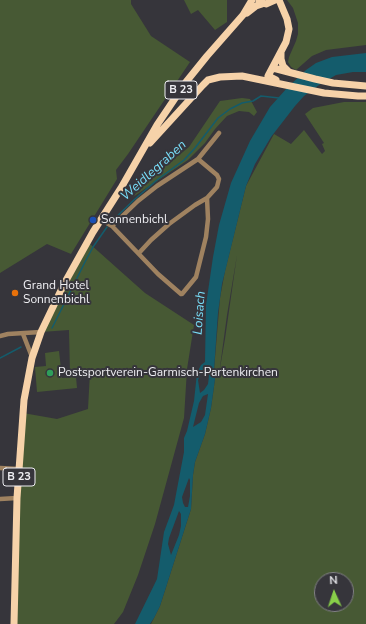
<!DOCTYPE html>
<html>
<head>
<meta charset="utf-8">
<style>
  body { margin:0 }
  #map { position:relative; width:366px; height:624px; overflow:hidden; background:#36353b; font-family:"Nunito Sans",sans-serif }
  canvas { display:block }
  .north { position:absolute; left:314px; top:572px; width:40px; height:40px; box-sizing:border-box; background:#36353b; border:1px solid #807f84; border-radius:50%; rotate:357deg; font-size:11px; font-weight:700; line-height:16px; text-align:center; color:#eeeef2 }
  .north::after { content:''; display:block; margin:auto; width:14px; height:18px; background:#88cf49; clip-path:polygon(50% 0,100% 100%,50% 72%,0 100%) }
</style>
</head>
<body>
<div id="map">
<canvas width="366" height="624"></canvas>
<div class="north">N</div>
</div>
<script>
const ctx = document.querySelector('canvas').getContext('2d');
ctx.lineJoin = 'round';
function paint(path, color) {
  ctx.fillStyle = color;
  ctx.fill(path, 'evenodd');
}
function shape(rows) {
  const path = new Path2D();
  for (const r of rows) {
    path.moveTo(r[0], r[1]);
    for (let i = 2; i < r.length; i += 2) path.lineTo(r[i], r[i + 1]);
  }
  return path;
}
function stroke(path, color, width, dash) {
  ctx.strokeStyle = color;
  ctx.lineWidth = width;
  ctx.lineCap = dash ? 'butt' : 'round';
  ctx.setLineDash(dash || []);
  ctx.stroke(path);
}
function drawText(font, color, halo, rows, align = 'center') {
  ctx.font = font + ' "Nunito Sans",sans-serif';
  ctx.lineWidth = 4;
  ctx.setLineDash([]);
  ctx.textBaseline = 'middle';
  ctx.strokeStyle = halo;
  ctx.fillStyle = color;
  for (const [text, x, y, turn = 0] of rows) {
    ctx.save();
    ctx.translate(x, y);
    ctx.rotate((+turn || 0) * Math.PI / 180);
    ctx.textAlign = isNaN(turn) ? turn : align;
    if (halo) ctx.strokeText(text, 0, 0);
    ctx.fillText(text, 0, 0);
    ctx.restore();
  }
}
paint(shape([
  [0,0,131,0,131,4,151,36,190,62,128,154,116,170,117,179,71,254,47,244,0,273],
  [184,0,227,0,227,22,215,30,198,10,191,14],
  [287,0,366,0,366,45,326,50,312,56,296,70,291,67,288,62,289,57,296,41,298,34,298,23,293,8],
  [242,98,250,99,257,112,254,116,249,112,239,111,227,116,215,129,205,143,188,160,133,197,144,183,189,147,220,101],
  [344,102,366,102,366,624,151,624,160,606,191,509,193,475,195,462,205,434,211,408,215,379,214,370,220,298,225,271,246,186,274,134,291,144,304,130,322,154,325,151,322,144,324,143,305,114,313,108],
  [237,255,225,339,219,374,227,315],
  [322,580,346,580,346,604,322,604],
  [90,244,145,293,194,325,187,369,184,418,155,524,138,575,123,612,114,624,14,624,23,413,57,419,88,409,90,372,70,374,69,330,41,332],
  [59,351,62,378,76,377,77,388,37,392,35,367,46,366,45,353]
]), '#475934');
paint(shape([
  [366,53,366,72,353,72,336,75,319,85,304,96,295,106,271,137,255,164,246,186,222,284,218,313,214,370,215,379,211,408,205,434,195,462,193,475,191,509,160,606,154,618,150,624,135,624,157,579,164,532,174,505,177,489,184,452,184,438,187,431,194,401,197,373,201,365,205,362,206,305,213,257,219,225,231,183,250,141,270,107,287,88,306,70,316,63,332,57],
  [207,367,209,376,208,384,204,390,200,393,198,380,202,371],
  [208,394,205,415,201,422,193,427,199,403,203,396],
  [189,478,190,480,190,496,188,507,185,507,183,503,182,497],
  [179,511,181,514,181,526,179,535,171,555,168,544,169,538]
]), '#145c6c');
stroke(shape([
  [112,221,135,199,157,180,184,160,195,148,218,118,230,109,242,103,253,101,261,96,279,98],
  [52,328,85,262,93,247,107,227],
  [0,358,21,347]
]), '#145c6c', 1.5);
stroke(shape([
  [100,219,112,226,158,274,181,294,182,294,196,277,206,237,208,219,207,198,217,187,219,179,217,175,198,159],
  [112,226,138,201,157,186,198,159,219,133],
  [139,253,151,240,169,224,195,205,207,198],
  [23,334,32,357],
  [0,336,8,334,41,332],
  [0,468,19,469],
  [0,499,17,498]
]), '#9f8260', 4.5);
stroke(shape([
  [259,2,266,4,275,0],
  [247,13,256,6,262,4],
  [281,52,281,59,283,66,289,72],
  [273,68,315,79,333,83,366,86],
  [276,80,268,76,286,42,289,29,287,19,279,0],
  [150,143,203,85,208,80,220,77,242,76,324,93,358,96,366,96],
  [14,624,17,498,24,400,32,358,41,332,64,284,93,232,121,188,157,125,186,82,207,56,243,15,252,0]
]), '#f6d2a9', 7);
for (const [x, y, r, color] of [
  [93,220,4,"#1a4fb4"],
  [15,293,4,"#e8710a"],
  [50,373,4,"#2e9e5b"]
]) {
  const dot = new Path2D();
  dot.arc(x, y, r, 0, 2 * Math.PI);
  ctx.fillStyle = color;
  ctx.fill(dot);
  stroke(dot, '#36353b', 1.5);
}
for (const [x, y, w] of [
  [181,90,32],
  [19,477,32]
]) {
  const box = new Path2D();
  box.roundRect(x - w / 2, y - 9, w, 18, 3);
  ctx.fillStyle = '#36353b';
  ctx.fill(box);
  stroke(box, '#eeeef2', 1);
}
drawText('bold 11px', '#eeeef2', null, [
  ["B 23",181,90],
  ["B 23",19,477]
]);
drawText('12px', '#eeeef2', '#36353b', [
  ["Sonnenbichl",101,220],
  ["Grand Hotel",23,286],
  ["Sonnenbichl",23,300],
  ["Postsportverein-Garmisch-Partenkirchen",58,373]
], 'left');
drawText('italic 13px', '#78ddf8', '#36353b', [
  ["Weidlegraben",154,171,-42],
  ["Loisach",200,313,-86]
]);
</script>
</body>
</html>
